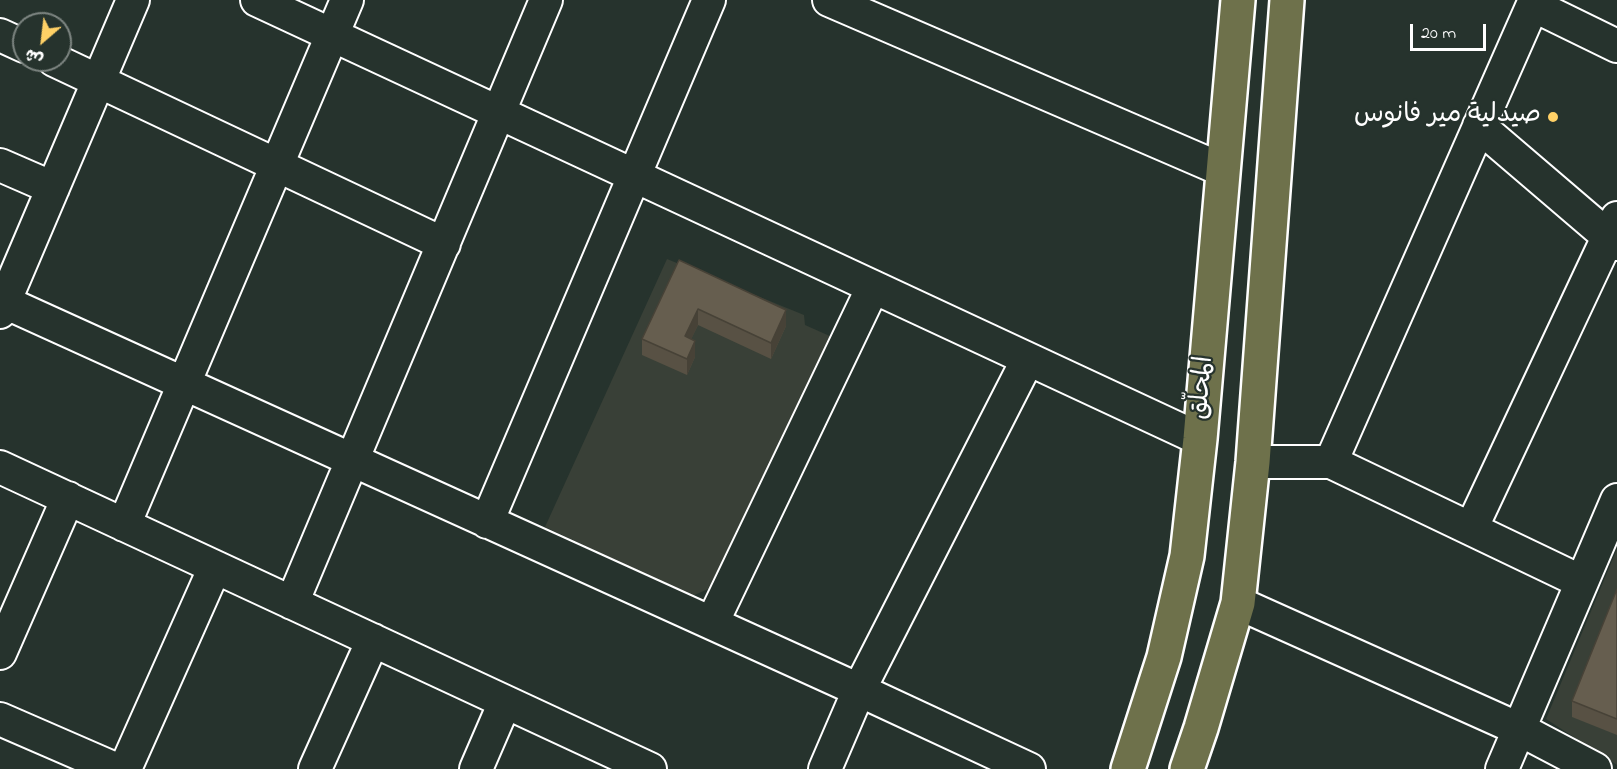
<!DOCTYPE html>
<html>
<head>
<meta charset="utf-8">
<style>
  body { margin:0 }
  #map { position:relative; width:1617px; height:769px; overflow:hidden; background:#26332d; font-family:"Indie Flower","Playpen Sans Arabic",sans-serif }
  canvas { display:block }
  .north { position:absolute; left:12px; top:12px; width:60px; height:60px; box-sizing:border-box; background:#26332d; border:2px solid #7d8581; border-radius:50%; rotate:208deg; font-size:16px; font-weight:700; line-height:24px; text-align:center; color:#fff }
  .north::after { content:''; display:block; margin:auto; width:21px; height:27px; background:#ffd166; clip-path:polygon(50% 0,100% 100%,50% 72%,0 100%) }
  .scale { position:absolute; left:1410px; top:24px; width:76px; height:27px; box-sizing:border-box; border:3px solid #fff; border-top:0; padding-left:8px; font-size:18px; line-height:21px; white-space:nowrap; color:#fff; -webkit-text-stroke:4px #26332d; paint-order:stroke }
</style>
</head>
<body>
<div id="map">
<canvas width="1617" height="769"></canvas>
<div class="north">ش</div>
<div class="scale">20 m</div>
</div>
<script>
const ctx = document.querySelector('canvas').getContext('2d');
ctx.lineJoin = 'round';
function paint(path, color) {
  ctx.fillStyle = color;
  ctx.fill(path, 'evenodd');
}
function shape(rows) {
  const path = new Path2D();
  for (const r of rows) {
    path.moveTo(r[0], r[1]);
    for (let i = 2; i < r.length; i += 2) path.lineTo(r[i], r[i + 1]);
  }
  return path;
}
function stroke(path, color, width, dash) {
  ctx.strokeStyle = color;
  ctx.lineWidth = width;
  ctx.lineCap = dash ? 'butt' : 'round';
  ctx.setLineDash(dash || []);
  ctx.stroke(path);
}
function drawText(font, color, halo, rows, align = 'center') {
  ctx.font = font + ' "Indie Flower","Playpen Sans Arabic",sans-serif';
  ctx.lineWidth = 4.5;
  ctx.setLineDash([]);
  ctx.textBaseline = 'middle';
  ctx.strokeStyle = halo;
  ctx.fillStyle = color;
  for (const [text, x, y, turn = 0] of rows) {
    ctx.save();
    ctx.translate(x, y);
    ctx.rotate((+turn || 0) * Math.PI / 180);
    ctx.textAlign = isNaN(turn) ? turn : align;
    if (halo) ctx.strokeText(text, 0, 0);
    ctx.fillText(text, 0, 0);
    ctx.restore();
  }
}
paint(shape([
  [667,259,804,315,805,325,832,337,713,587,692,596,545,527],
  [1617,549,1617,765,1546,719]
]), '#394037');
const minor = shape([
  [257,0,1200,439],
  [829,0,1223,170],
  [1533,5,1617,46],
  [0,35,24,46],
  [54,60,444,244],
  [1479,126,1617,244],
  [0,165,53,188],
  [0,300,859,690,1029,769],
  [0,312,133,0],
  [1253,462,1331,462,1535,0],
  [1331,462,1582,582],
  [0,467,650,769],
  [487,522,709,0],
  [124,525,347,0],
  [1471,529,1617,218],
  [292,603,546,0],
  [1238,603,1519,729,1595,769],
  [712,623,873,287],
  [0,653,68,498],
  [0,719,115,769],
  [125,769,215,567],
  [315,769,373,640],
  [476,769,505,702],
  [825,769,859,690,1028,359],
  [1502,769,1617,500]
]);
const highway = shape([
  [1128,769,1164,657,1187,556,1200,439,1238,0],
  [1187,769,1201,728,1238,603,1253,462,1287,0]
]);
stroke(minor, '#fff', 36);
stroke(highway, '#fff', 38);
stroke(minor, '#26332d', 32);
stroke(highway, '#6e714b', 33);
paint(shape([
  [679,260,786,326,771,359,698,325,691,339,695,357,687,375,642,355,642,339],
  [1617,589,1617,735,1572,717,1572,701]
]), '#585144');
paint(shape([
  [698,309,698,325,685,352,685,336],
  [786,310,786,326,771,359,771,343],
  [695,341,695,357,687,375,687,359]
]), '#474237');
const building = shape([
  [679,260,786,310,771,343,698,309,685,336,695,341,687,359,642,339,679,260],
  [1617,589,1617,719,1572,701,1617,589]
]);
paint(building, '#665e4f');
stroke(building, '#474237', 1.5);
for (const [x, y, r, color] of [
  [1553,117,6,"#ffd166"]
]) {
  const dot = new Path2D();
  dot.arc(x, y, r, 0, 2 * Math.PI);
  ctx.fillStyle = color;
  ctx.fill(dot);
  stroke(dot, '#26332d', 2);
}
drawText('26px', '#fff', '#26332d', [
  ["صيدلية مير فانوس",1541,117]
], 'right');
drawText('26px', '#fff', '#26332d', [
  ["المحلّق",1204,388,-85]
]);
</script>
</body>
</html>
